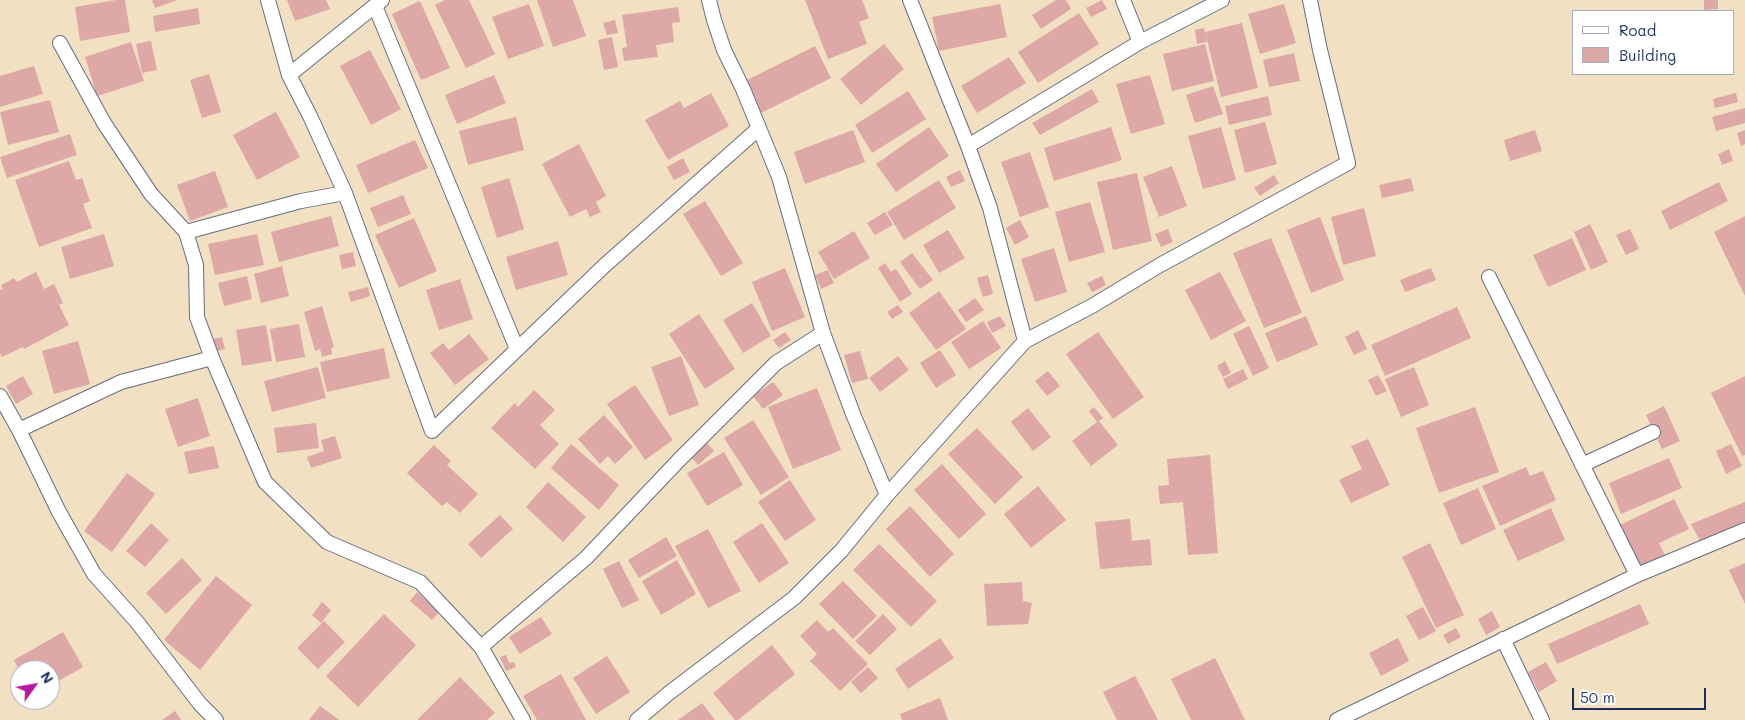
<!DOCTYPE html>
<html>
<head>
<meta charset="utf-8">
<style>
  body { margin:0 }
  #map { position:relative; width:1745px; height:720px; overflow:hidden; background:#f1e0c2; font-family:Mali,sans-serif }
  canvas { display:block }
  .legend { position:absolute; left:1572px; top:10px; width:162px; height:65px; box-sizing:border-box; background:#fff; border:1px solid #a4acbf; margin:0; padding:6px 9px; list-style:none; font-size:15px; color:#1b2f5e }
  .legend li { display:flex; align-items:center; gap:10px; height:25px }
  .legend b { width:25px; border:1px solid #a4acbf }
  .north { position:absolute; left:10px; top:660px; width:50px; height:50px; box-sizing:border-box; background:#fff; border:1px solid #a4acbf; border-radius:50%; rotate:58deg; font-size:14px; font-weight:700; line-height:20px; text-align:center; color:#1b2f5e }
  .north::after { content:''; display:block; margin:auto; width:18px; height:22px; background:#b5179e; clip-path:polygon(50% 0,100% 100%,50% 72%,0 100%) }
  .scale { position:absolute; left:1572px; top:688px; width:134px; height:22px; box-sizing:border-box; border:2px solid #1b2f5e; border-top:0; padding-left:6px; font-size:15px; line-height:18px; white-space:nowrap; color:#1b2f5e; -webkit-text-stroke:4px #fff; paint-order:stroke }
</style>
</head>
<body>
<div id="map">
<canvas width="1745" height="720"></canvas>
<ul class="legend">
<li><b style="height:6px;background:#fff"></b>Road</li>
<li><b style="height:14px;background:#dea8a6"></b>Building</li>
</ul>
<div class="north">N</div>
<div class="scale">50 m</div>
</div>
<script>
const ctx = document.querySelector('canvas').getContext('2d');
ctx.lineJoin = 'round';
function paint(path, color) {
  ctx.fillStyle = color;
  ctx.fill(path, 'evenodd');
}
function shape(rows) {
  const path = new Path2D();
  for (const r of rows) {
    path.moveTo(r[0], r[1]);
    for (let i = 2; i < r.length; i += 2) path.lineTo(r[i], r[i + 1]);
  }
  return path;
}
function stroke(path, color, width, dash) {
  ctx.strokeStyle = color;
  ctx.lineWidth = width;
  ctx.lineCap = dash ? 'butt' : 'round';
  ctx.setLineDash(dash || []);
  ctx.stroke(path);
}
paint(shape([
  [116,0,125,0,130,32,80,41,75,7],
  [152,0,177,0,155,8],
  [287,0,326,0,330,9,295,21],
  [445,0,469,0,495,54,466,68,435,5],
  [537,0,573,0,586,36,553,47],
  [805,0,862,0,869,18,859,22,867,44,828,59],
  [1056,0,1066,0,1071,9,1041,29,1032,15],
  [1102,0,1107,9,1091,17,1086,8],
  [1704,0,1718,0,1718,9,1704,10],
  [420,1,450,68,421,80,392,14],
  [529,4,544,46,508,59,492,17],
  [1000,4,1007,37,939,51,932,17],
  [1284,4,1296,43,1260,54,1248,14],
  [678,7,680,22,672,23,674,42,656,45,658,57,624,61,622,48,627,47,622,15],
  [198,8,200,24,155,32,153,16],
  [1079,13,1099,44,1038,83,1018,52],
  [615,20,618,33,607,35,603,23],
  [1242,23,1258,88,1221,97,1205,32],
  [1204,28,1207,42,1197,44,1195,30],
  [612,37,618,67,604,70,598,40],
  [151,41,157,70,142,73,136,44],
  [131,42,144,81,97,96,85,57],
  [884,44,904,69,861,105,840,79],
  [1205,44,1214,81,1172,91,1163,54],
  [815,46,831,78,761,113,745,81],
  [370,50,401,109,371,125,340,66],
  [1294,53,1300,81,1269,87,1263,60],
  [1009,57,1026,83,977,113,961,86],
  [34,66,43,94,0,107,0,76],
  [209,74,221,112,202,118,190,80],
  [494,75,506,103,457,124,445,95],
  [1150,75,1165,124,1131,134,1116,84],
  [1213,86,1223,114,1195,123,1186,95],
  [1092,89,1099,102,1040,135,1032,123],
  [908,91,926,119,872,153,855,125],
  [711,93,729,126,668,160,645,120,680,101,684,108],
  [1736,93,1738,102,1715,108,1713,99],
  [1268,96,1272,115,1229,125,1225,106],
  [50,100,59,132,8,145,0,112],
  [1745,108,1745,123,1716,131,1712,117],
  [276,112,300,157,257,180,233,135],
  [516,117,524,150,468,165,459,131],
  [1265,122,1277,164,1245,173,1234,130],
  [929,127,949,156,896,192,876,164],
  [1111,127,1122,160,1054,181,1044,148],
  [1221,127,1236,180,1203,189,1188,136],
  [853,130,865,162,805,184,794,152],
  [1535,130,1542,151,1510,161,1504,140],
  [1745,130,1745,144,1741,146,1737,133],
  [70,134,77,155,7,178,0,157],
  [415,140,428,168,368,193,356,165],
  [579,144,606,196,596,202,601,212,590,217,586,209,570,217,542,164],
  [1729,149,1733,161,1722,165,1718,154],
  [1030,152,1049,207,1020,217,1001,162],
  [683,158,690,172,674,180,667,167],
  [69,161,76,180,82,178,90,201,83,204,92,228,39,247,15,180],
  [1172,166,1187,206,1159,217,1143,177],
  [960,170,965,181,951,187,946,177],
  [215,171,228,207,190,221,177,185],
  [1137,173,1152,241,1113,250,1097,182],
  [1274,175,1279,183,1260,196,1254,188],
  [509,178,524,229,497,238,481,187],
  [1411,178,1414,191,1382,198,1379,185],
  [939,180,956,208,904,240,887,212],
  [1719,182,1728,201,1670,230,1661,211],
  [403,195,411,214,378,227,370,208],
  [705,201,743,263,721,276,683,214],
  [1090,202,1105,252,1069,262,1055,212],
  [1364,208,1376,256,1343,265,1331,217],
  [885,212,893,225,875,235,867,223],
  [331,216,339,246,279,262,271,232],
  [1745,216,1745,296,1714,232],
  [1320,217,1344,280,1311,293,1287,230],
  [414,218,437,271,399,288,375,235],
  [1020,220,1029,237,1015,245,1006,228],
  [1590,224,1608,262,1591,270,1574,232],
  [1168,229,1173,242,1161,247,1155,234],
  [1630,229,1639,249,1626,255,1616,235],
  [948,230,965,258,939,273,923,245],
  [854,231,870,258,834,279,818,252],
  [104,234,114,266,70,279,61,247],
  [257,234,264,265,215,275,208,244],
  [1271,238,1302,313,1264,328,1233,253],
  [1572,238,1586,270,1548,287,1533,255],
  [558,241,568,275,516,290,506,257],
  [1054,248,1067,292,1035,302,1021,259],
  [353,252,356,266,342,269,339,255],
  [912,253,933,280,920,289,900,262],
  [885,263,891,272,896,269,912,294,900,302,878,268],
  [282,266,289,296,261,303,254,274],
  [785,268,805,317,772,331,752,282],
  [1431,268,1436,280,1405,292,1400,280],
  [828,270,834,283,821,289,815,275],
  [36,272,44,289,54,284,63,303,59,305,69,325,24,349,23,347,2,357,0,353,0,290,3,289,1,285,14,278,17,282],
  [1220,272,1246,321,1211,340,1185,290],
  [988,275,993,294,983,297,977,278],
  [247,276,252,299,224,306,218,283],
  [1102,276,1106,285,1092,292,1087,283],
  [460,279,473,319,439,330,426,290],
  [368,287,370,296,351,302,348,292],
  [939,291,966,329,936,350,909,313],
  [975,298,984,310,966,322,958,310],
  [752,303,771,336,743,353,723,320],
  [898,305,903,312,892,319,887,312],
  [322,306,334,347,331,348,332,354,322,357,320,349,315,351,304,312],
  [1457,307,1471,338,1385,376,1371,345],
  [699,314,735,369,705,389,669,334],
  [1000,316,1006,326,992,333,987,322],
  [1306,316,1318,345,1277,362,1265,333],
  [983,321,1001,348,969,369,951,342],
  [299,324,305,357,276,362,270,329],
  [266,325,272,361,242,366,236,330],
  [1249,326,1269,368,1253,376,1233,334],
  [1358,330,1367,349,1354,355,1345,337],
  [785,332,791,340,779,348,773,340],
  [1098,332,1144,397,1113,419,1066,354],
  [469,334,489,359,455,385,430,353,443,343,449,350],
  [222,337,225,349,217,351,213,339],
  [78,341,90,384,54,394,42,351],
  [384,348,390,378,327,392,320,362],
  [940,350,956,375,936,388,920,363],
  [860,351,868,379,852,383,844,355],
  [681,356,699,405,669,416,651,367],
  [898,356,909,370,880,392,869,378],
  [1225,361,1231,373,1223,377,1217,366],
  [318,367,326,398,272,412,264,381],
  [1414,367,1429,405,1401,417,1385,379],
  [1243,369,1248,379,1228,389,1223,379],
  [1048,371,1060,386,1047,396,1035,381],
  [1378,375,1387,391,1376,396,1368,380],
  [23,376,33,394,16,404,6,386],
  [1745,376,1745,455,1742,456,1711,393],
  [773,382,783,395,763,409,753,396],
  [635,385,673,440,645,460,607,404],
  [817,388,841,450,793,469,768,407],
  [534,390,555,410,540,425,559,444,535,469,491,428,515,403,518,407],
  [198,398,210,436,178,447,165,409],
  [1664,406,1680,441,1662,449,1646,415],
  [1094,407,1103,418,1099,421,1118,445,1091,466,1072,441,1097,422,1089,411],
  [1475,407,1499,472,1439,493,1416,428],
  [1028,408,1051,437,1033,451,1011,422],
  [604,415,633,447,615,464,608,456,600,464,578,439],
  [753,420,789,477,761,495,724,438],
  [316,423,319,448,277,453,274,428],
  [977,428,1023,477,995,504,948,454],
  [335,436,342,458,311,468,307,457,324,451,321,440],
  [1368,439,1390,485,1351,503,1339,480,1362,469,1351,446],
  [707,443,714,451,698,465,690,456],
  [571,444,619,485,599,510,551,468],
  [1731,444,1742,466,1726,474,1716,451],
  [434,445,451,461,447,465,478,494,460,513,447,502,442,506,407,473],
  [214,446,219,468,189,474,184,452],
  [724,452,743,485,707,506,687,473],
  [1210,455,1218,553,1188,555,1183,502,1160,504,1158,486,1169,485,1167,459],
  [1669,458,1682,488,1621,514,1609,483],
  [942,464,986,514,959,539,914,490],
  [1526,467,1530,476,1543,471,1556,500,1500,526,1482,486],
  [127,473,155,494,112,552,84,531],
  [790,480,816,520,785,541,758,502],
  [548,482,586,517,563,542,526,507],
  [1038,486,1066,520,1031,548,1004,514],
  [1478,488,1496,529,1461,545,1443,503],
  [1674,499,1689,529,1659,543,1666,557,1639,570,1618,526],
  [1745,502,1745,525,1701,543,1691,524],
  [910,506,954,554,930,577,886,529],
  [1551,508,1565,540,1518,561,1503,530],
  [500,515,513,529,481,558,468,544],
  [1130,519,1132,541,1150,539,1152,565,1100,569,1095,522],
  [151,523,169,540,145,567,126,551],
  [762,523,789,563,759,583,733,542],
  [708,529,741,591,708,608,675,546],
  [666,537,677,556,639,578,628,560],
  [1430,543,1464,615,1436,628,1402,557],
  [879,544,937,601,911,627,853,570],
  [182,558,202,580,166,614,146,593],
  [677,560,696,594,661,615,642,581],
  [619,561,639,600,622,608,603,569],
  [1745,563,1745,604,1729,570],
  [216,576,252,605,200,670,164,640],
  [843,581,877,616,853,639,819,604],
  [1022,582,1023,601,1032,603,1028,624,987,626,984,584],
  [417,592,439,612,432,620,410,601],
  [322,602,331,610,321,623,312,615],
  [1640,604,1649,624,1557,664,1548,644],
  [1423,607,1436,631,1419,640,1406,616],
  [1492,611,1500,627,1486,635,1478,619],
  [384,614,416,645,358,707,326,676],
  [883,614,897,629,870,655,855,641],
  [541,617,552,634,520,654,509,637],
  [817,620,828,632,833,628,868,664,840,691,810,661,817,654,800,636],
  [324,621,345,642,318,669,297,648],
  [1456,628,1461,637,1448,644,1443,635],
  [63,632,83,667,50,686,50,670,19,670,14,660],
  [940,638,954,658,908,689,895,669],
  [1398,638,1409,661,1381,676,1369,653],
  [772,645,795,674,738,720,735,720,713,693],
  [506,655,509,663,514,662,516,667,506,671,500,657],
  [607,656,630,692,596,714,573,678],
  [1215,658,1245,720,1191,720,1171,679],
  [1546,662,1557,681,1539,692,1528,672],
  [868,667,878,678,861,693,851,682],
  [561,674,586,720,537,720,523,696],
  [1135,676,1158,720,1117,720,1103,692],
  [460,677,495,713,487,720,417,720],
  [940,698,948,720,902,720,900,714],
  [702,703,715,720,678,720],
  [320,706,339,720,309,720],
  [175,711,181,720,162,720]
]), '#dea8a6');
const street = shape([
  [268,0,289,75,310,116,345,193,432,431,604,266,758,129],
  [709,0,714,20,724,50,743,89,779,177,823,333,853,414,887,495],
  [910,0,968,146,990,208,1025,341],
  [1123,0,1140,42],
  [375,6,517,349],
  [60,43,104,123,151,194,186,232,196,265,197,317,212,358,265,482,327,542,420,582,481,647,523,720],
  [289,75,382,0],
  [968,146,1140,42,1222,0],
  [186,232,301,201,345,193],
  [1489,277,1637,575],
  [0,396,19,430,59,512,94,574,137,622,200,704,216,720],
  [19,430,121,382,212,358],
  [1582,465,1653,432],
  [1503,639,1542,720],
  [481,647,586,558,679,460,776,363,823,333],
  [637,720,669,693,794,598,841,551,887,495,1025,341,1092,306,1160,265,1348,163,1320,50,1310,0],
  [1337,720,1637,575,1745,530]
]);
stroke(street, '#666d81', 16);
stroke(street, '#fff', 14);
</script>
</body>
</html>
